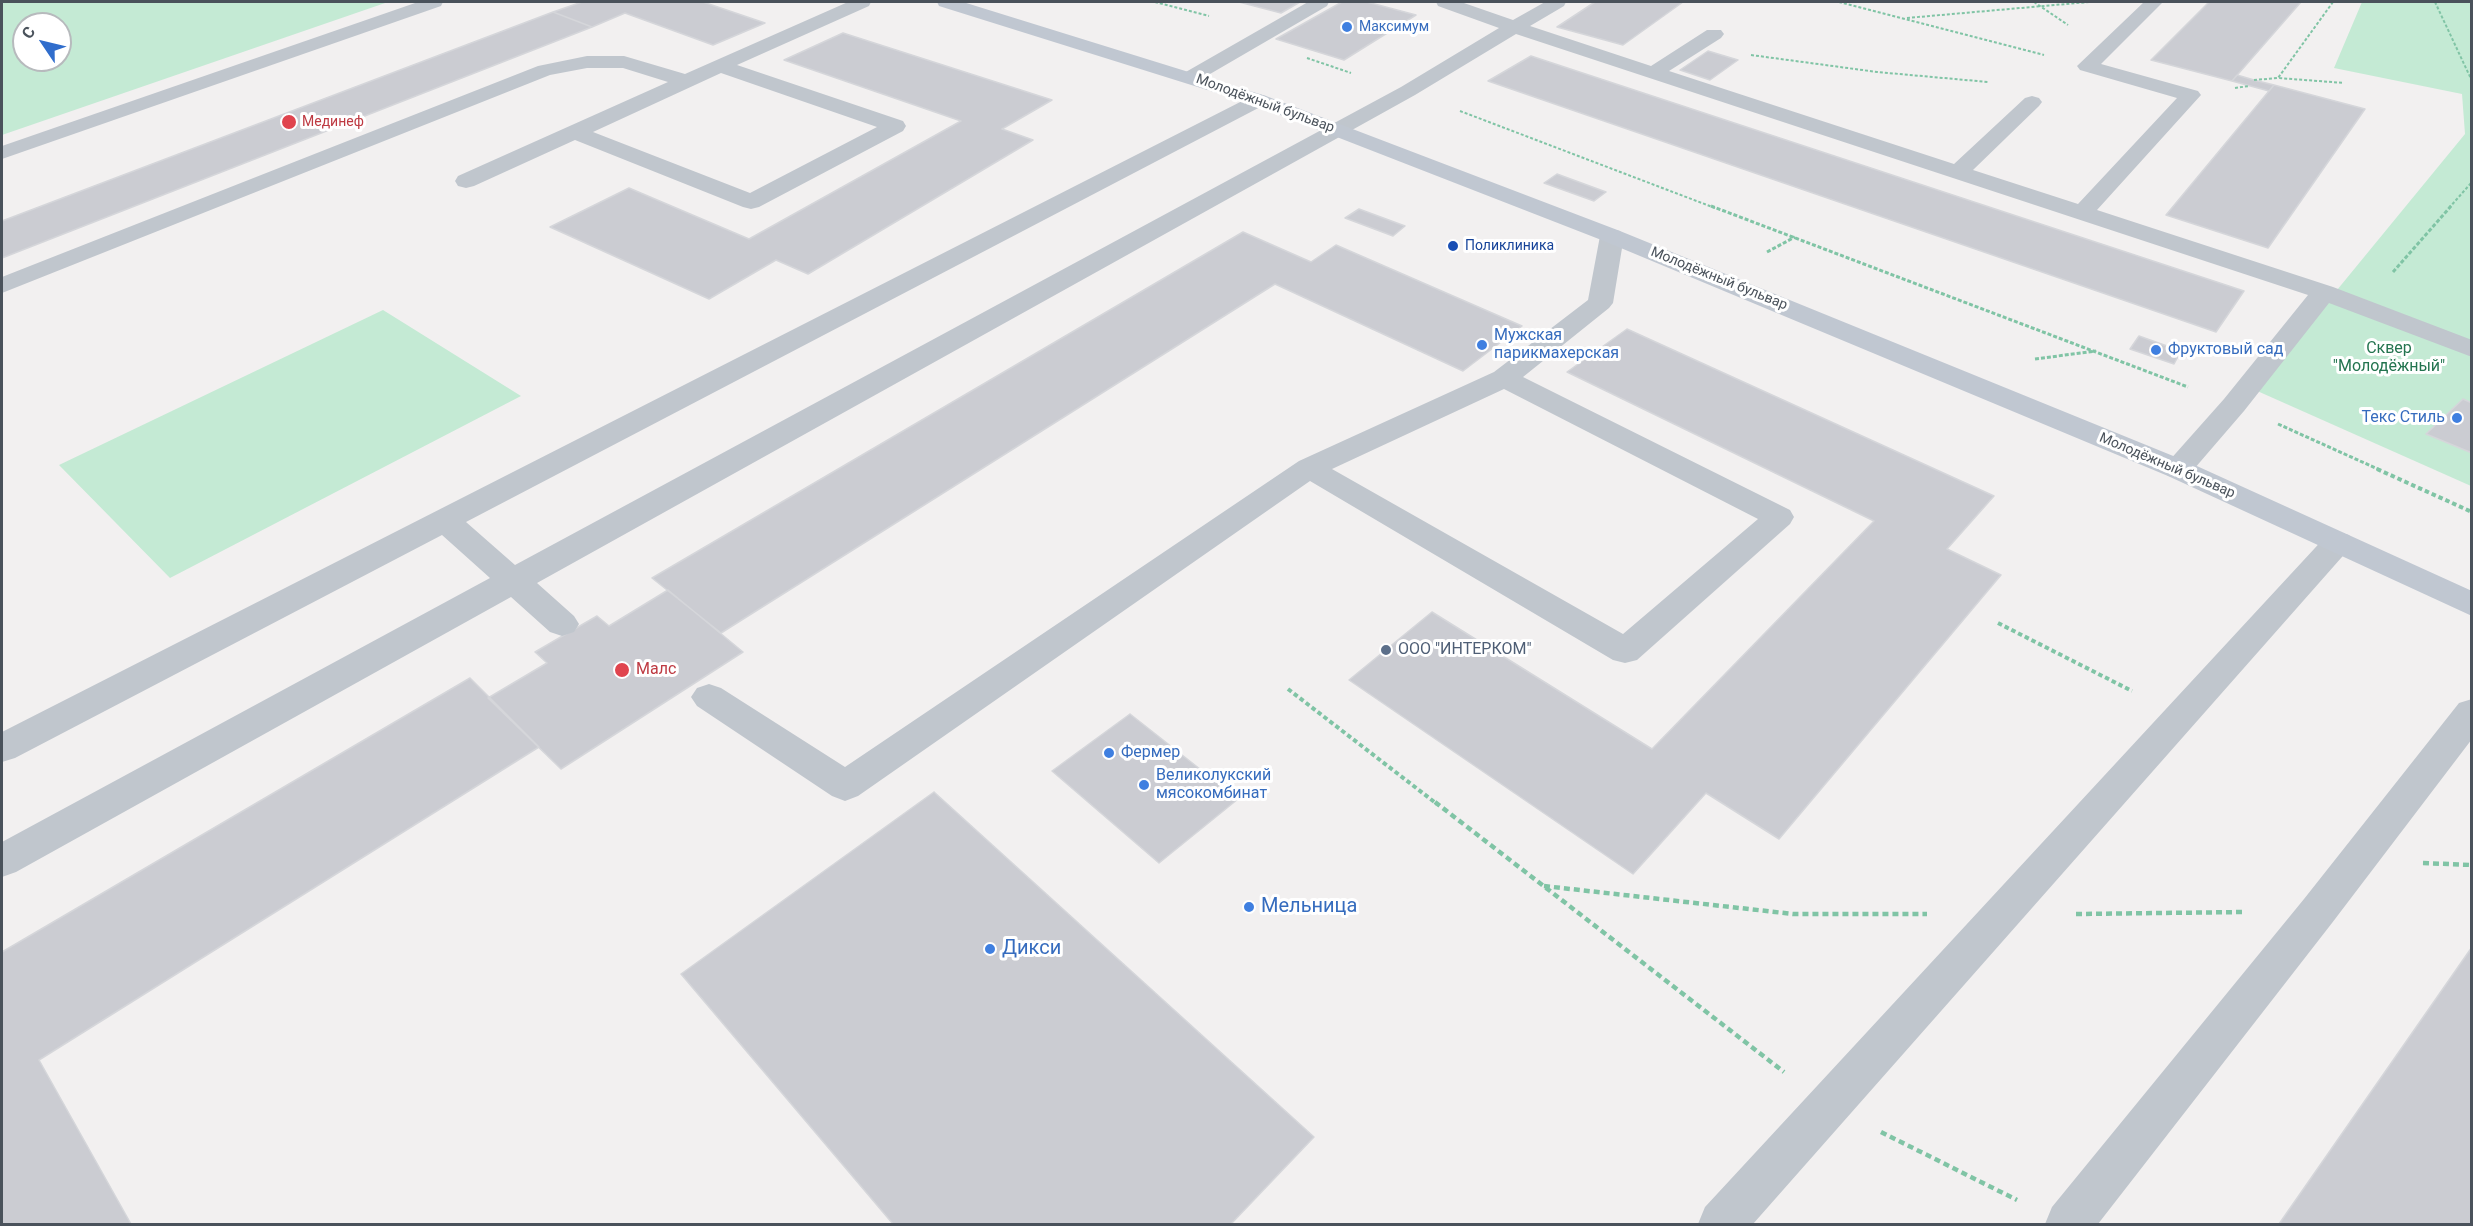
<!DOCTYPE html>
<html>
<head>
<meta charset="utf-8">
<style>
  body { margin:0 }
  #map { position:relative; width:2473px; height:1226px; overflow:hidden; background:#f2f0f0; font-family:Roboto,sans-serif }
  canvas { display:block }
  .frame { position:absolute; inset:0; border:3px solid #4a525b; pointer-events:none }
  .north { position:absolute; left:12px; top:12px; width:60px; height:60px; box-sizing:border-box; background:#fff; border:2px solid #b7babd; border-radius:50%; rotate:305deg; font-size:16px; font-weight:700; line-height:24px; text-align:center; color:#4a525b }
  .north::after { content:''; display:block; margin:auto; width:21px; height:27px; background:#306dcc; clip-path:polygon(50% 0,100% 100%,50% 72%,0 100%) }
</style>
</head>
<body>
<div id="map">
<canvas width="2473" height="1226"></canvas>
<div class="frame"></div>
<div class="north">С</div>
</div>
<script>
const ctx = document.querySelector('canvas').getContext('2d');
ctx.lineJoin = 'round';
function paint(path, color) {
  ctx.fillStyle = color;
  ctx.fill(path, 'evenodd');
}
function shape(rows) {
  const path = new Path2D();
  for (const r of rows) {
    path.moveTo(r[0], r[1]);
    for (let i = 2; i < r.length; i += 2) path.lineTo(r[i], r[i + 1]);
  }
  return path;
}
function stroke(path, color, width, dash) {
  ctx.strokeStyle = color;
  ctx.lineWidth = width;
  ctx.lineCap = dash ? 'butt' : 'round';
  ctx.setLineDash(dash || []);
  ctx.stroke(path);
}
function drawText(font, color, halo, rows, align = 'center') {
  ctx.font = font + ' Roboto,sans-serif';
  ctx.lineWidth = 6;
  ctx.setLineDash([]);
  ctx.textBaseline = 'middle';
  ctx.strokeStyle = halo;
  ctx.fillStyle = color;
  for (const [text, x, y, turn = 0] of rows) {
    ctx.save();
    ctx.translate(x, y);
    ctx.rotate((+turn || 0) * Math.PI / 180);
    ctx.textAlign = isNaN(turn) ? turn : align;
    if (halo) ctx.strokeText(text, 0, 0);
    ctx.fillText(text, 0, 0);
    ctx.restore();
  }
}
paint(shape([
  [2,2,388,2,2,135],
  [24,24,60,24,60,60,24,60],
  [2362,2,2471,2,2471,486,2255,390,2465,134,2462,94,2334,68],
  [383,310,521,396,170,578,59,465]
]), '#c4ead4');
const building = shape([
  [582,2,703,2,765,23,713,45,625,13,592,27,553,12,582,2],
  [1239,2,1300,2,1281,13,1239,2],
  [1342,2,1367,2,1416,15,1344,60,1276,39,1342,2],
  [1595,2,1683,2,1623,45,1557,27,1595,2],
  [2209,2,2301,2,2232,81,2151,60,2209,2],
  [553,12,592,27,2,258,2,221,553,12],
  [843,33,1052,100,1002,129,1033,140,808,274,776,260,709,299,550,227,629,188,749,239,961,121,784,60,843,33],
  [1708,51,1738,60,1710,80,1680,70,1708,51],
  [1531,56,2244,291,2216,332,1488,81,1531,56],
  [2237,75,2254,80,2274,85,2269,91,2232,81,2237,75],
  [2274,85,2365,109,2268,248,2166,215,2274,85],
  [1557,174,1606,192,1594,201,1544,183,1557,174],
  [1359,209,1405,226,1393,236,1345,218,1359,209],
  [1243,232,1311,262,1336,245,1522,326,1463,371,1275,284,721,633,652,578,1243,232],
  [1627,329,1994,496,1947,549,2001,575,1779,839,1706,793,1633,874,1349,680,1432,612,1652,749,1874,521,1567,372,1627,329],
  [2139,336,2181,351,2174,364,2130,349,2139,336],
  [2463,399,2472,403,2472,453,2426,434,2463,399],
  [668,590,743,652,561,769,488,698,547,663,535,652,597,616,609,626,668,590],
  [470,678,539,747,39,1060,131,1224,2,1224,2,952,470,678],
  [1130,714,1238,799,1159,863,1052,771,1130,714],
  [934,792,1314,1137,1231,1224,893,1224,681,974,934,792],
  [2472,947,2472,1224,2279,1224,2472,947]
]);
paint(building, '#cbccd2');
stroke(building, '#d5d6da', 1.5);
stroke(shape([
  [1155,2,1209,16],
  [1839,2,2044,55],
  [2034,2,2068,25],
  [2333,2,2278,78,2344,83],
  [2435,2,2472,81],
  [1907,18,2089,2],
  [1751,55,1877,72,1988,82],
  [1307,58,1351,73],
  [2254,80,2278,78],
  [2235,88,2249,86],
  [1460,111,1715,208],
  [2449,208,2472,182]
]), '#80c4a5', 2, [3, 2]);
stroke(shape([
  [1711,206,2188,387],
  [1767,252,1795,237],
  [2393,272,2451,206],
  [2035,359,2096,351],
  [2278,424,2380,470]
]), '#80c4a5', 3, [4, 2]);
stroke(shape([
  [2377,469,2472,512],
  [1998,623,2132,691],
  [1288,689,1437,804]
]), '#80c4a5', 4, [4.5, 3]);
stroke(shape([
  [1435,802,1784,1072],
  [2423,863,2472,865],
  [1544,886,1793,914,1927,914],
  [2076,914,2245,912],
  [1881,1132,2017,1200]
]), '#80c4a5', 4.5, [6, 4]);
paint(shape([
  [848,2,871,2,869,6,737,65,903,121,906,126,903,131,759,207,751,209,743,207,575,140,474,186,466,188,458,186,455,181,458,176,668,82,623,68,587,68,550,75,2,293,2,277,538,66,587,56,624,56,685,74,848,2],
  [721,73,877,127,750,193,593,132,721,73],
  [1308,2,1329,2,1327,6,1198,81,1184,81,1181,77,1184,73,1308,2],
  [1436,2,1461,2,1513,20,1545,2,1566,2,1564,6,1530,26,1651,66,1707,30,1721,30,1724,34,1721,38,1669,71,1954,164,2025,98,2032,96,2039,98,2042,102,2039,106,1973,170,2078,204,2177,98,2080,70,2077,66,2144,2,2163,2,2101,64,2198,91,2201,95,2097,210,2333,287,2472,340,2472,357,2329,303,2244,411,2188,476,2178,478,2168,476,2163,469,2168,462,2224,399,2308,295,1516,34,1415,95,537,583,574,616,579,624,574,632,562,636,550,632,511,597,16,872,2,877,2,842,490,578,442,535,15,758,2,762,2,732,1252,96,1259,94,1266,96,1269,100,1266,104,466,522,515,565,1401,87,1499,28,1438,6,1436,2],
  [1612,229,1620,231,1624,236,1613,303,1609,308,1523,377,1790,510,1794,517,1790,524,1637,660,1625,663,1613,660,1310,481,858,796,845,801,832,796,697,706,691,697,697,688,709,684,721,688,845,767,1299,461,1494,372,1588,300,1600,236,1604,231,1612,229],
  [1504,389,1758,519,1623,634,1332,469,1504,389],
  [2338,532,2349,535,2354,542,2349,549,1753,1224,1698,1224,1705,1207,2327,535,2338,532],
  [2472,699,2472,739,2332,923,2098,1224,2045,1224,2052,1207,2304,899,2459,703,2472,699]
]), '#c0c6cd');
paint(shape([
  [418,2,443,2,441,6,2,159,2,146,418,2]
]), '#c0c6cd');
paint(shape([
  [937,2,963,2,1266,96,1620,231,2188,462,2472,591,2472,616,2168,476,1604,241,1252,104,939,6,937,2]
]), '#c0c7d1');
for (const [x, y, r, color] of [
  [1347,27,6,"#3f7fe0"],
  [289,122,8,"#e0444e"],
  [1453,246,6,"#1a4fb4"],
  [1482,345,6,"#3f7fe0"],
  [2156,350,6,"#3f7fe0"],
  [2457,418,6,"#3f7fe0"],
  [1386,650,6,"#5c6f8a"],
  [622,670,8,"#e0444e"],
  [1109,753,6,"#3f7fe0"],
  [1144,785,6,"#3f7fe0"],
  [1249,907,6,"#3f7fe0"],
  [990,949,6,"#3f7fe0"]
]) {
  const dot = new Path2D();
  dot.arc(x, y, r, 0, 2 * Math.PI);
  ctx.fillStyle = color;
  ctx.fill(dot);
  stroke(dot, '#fff', 2);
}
drawText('14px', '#366cbe', '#fff', [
  ["Максимум",1359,27]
], 'left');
drawText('14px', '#4a525b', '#fff', [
  ["Молодёжный бульвар",1265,104,20],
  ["Молодёжный бульвар",1719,279,22],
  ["Молодёжный бульвар",2167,466,23]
]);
drawText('14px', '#be3a42', '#fff', [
  ["Мединеф",302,122]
], 'left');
drawText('14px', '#164399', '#fff', [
  ["Поликлиника",1465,246]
], 'left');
drawText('16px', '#366cbe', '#fff', [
  ["Мужская",1494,336],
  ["парикмахерская",1494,354],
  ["Фруктовый сад",2168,350],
  ["Текс Стиль",2445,418,"right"],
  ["Фермер",1121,753],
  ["Великолукский",1156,776],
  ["мясокомбинат",1156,794]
], 'left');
drawText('16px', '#23744f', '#fff', [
  ["Сквер",2389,349],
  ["\"Молодёжный\"",2389,367]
]);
drawText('16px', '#4e5e75', '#fff', [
  ["ООО \"ИНТЕРКОМ\"",1398,650]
], 'left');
drawText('16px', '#be3a42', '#fff', [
  ["Малс",636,670]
], 'left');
drawText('20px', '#366cbe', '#fff', [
  ["Мельница",1261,907],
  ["Дикси",1002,949]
], 'left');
</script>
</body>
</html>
